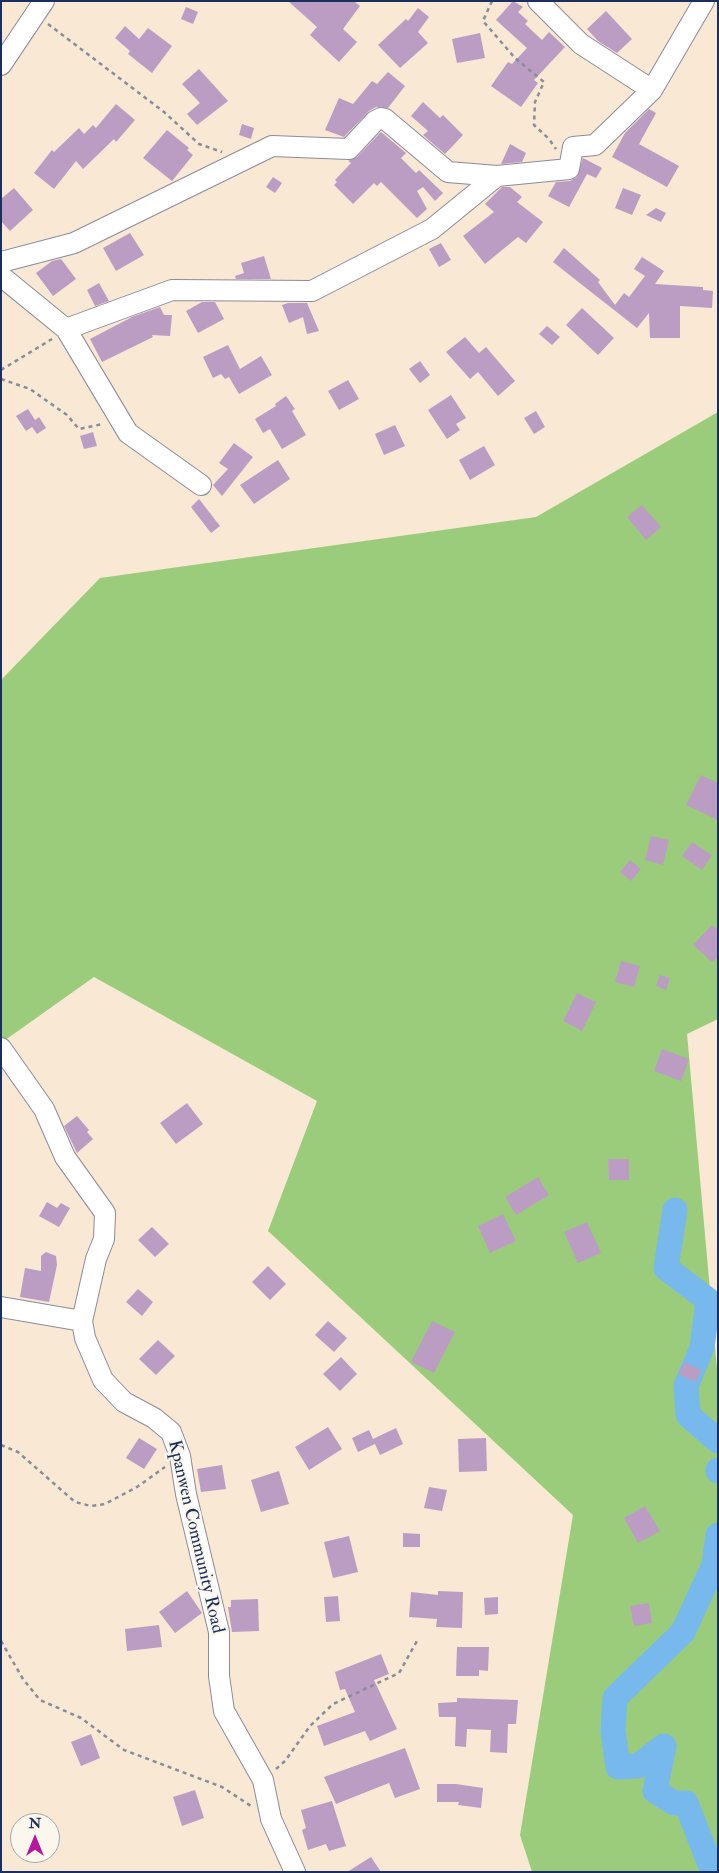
<!DOCTYPE html>
<html>
<head>
<meta charset="utf-8">
<style>
  body { margin:0 }
  #map { position:relative; width:719px; height:1873px; overflow:hidden; background:#f8e8d4; font-family:"IM FELL Double Pica",serif }
  canvas { display:block }
  .frame { position:absolute; inset:0; border:2px solid #1b2f5e; pointer-events:none }
  .north { position:absolute; left:10px; top:1813px; width:50px; height:50px; box-sizing:border-box; background:#fbf7ec; border:1px solid #a1a7b3; border-radius:50%; rotate:0deg; font-size:14px; font-weight:700; line-height:20px; text-align:center; color:#1b2f5e }
  .north::after { content:''; display:block; margin:auto; width:18px; height:22px; background:#b5179e; clip-path:polygon(50% 0,100% 100%,50% 72%,0 100%) }
</style>
</head>
<body>
<div id="map">
<canvas width="719" height="1873"></canvas>
<div class="frame"></div>
<div class="north">N</div>
</div>
<script>
const ctx = document.querySelector('canvas').getContext('2d');
ctx.lineJoin = 'round';
function paint(path, color) {
  ctx.fillStyle = color;
  ctx.fill(path, 'evenodd');
}
function shape(rows) {
  const path = new Path2D();
  for (const r of rows) {
    path.moveTo(r[0], r[1]);
    for (let i = 2; i < r.length; i += 2) path.lineTo(r[i], r[i + 1]);
  }
  return path;
}
function stroke(path, color, width, dash) {
  ctx.strokeStyle = color;
  ctx.lineWidth = width;
  ctx.lineCap = dash ? 'butt' : 'round';
  ctx.setLineDash(dash || []);
  ctx.stroke(path);
}
function drawText(font, color, halo, rows, align = 'center') {
  ctx.font = font + ' "IM FELL Double Pica",serif';
  ctx.lineWidth = 4.5;
  ctx.setLineDash([]);
  ctx.textBaseline = 'middle';
  ctx.strokeStyle = halo;
  ctx.fillStyle = color;
  for (const [text, x, y, turn = 0] of rows) {
    ctx.save();
    ctx.translate(x, y);
    ctx.rotate((+turn || 0) * Math.PI / 180);
    ctx.textAlign = isNaN(turn) ? turn : align;
    if (halo) ctx.strokeText(text, 0, 0);
    ctx.fillText(text, 0, 0);
    ctx.restore();
  }
}
paint(shape([
  [718,412,718,1019,687,1034,718,1380,718,1872,532,1872,520,1835,573,1515,268,1231,317,1101,94,977,1,1043,1,680,100,578,536,517]
]), '#9bcc7c');
stroke(shape([
  [675,1210,666,1268,708,1300,702,1348,686,1386,688,1415,718,1441],
  [718,1470,718,1471],
  [713,1872,686,1803,674,1803,655,1791,664,1746,638,1766,618,1767,613,1731,615,1698,683,1632,714,1565,718,1535]
]), '#77b9ec', 25);
paint(shape([
  [288,1,354,1,360,6,343,29,357,42,339,62,310,35,317,27],
  [513,1,523,7,518,12,528,21,525,24,542,40,549,32,565,47,534,80,538,83,521,107,491,86,508,62,512,64,527,48,496,20],
  [186,7,198,12,193,24,181,19],
  [418,8,429,17,418,32,428,43,400,68,378,45,406,19,408,21],
  [606,11,632,39,617,53,598,41,587,29],
  [125,26,139,39,148,28,172,46,152,73,128,54,130,51,115,38],
  [480,33,485,58,457,63,452,39],
  [199,69,228,101,197,125,187,114,200,103,182,84],
  [388,72,405,86,388,108,376,107,369,111,344,137,325,130,339,98,353,104,372,81,377,84],
  [423,102,440,118,443,115,463,135,445,154,423,135,428,131,411,116],
  [116,104,135,120,116,142,114,139,83,169,76,161,54,189,34,173,52,150,54,152,79,128,84,134,93,125,96,128],
  [649,109,656,113,639,144,679,166,667,187,612,157,625,133],
  [242,124,254,128,251,139,239,135],
  [167,130,189,148,187,150,193,155,172,181,143,158],
  [381,132,406,153,401,158,416,173,419,170,443,193,435,201,423,187,417,191,427,209,417,218,381,182,377,186,374,183,353,204,334,185,337,182,335,180,351,163,348,161,357,157],
  [510,144,526,153,522,162,501,164],
  [583,158,602,168,596,178,587,174,569,207,548,196,556,182,570,181,577,177],
  [273,177,282,183,275,193,266,187],
  [502,187,510,187,522,197,517,202,543,222,526,243,518,237,485,264,463,236,494,212,485,204],
  [14,188,33,210,10,231,1,221,1,199],
  [623,188,641,195,632,215,615,208],
  [656,208,666,213,661,222,646,215],
  [130,233,144,255,116,271,103,248],
  [441,243,451,260,439,267,429,249],
  [564,248,600,280,598,282,615,305,624,293,629,297,645,276,634,269,642,257,664,271,655,284,703,287,703,290,713,291,712,308,680,306,680,338,650,338,649,313,637,328,553,262],
  [264,256,271,279,236,279,235,276,244,273,241,263],
  [61,259,76,279,53,296,36,273,52,261],
  [99,283,109,301,95,306,87,290],
  [202,302,215,302,224,319,198,333,186,311],
  [288,303,307,303,319,331,307,334,303,317,289,323,282,305],
  [160,307,164,315,172,315,170,336,152,335,153,337,102,362,90,339,132,317],
  [582,308,614,338,598,355,566,325],
  [547,326,560,337,552,345,539,334],
  [465,337,479,353,486,347,515,381,498,396,478,372,470,379,446,352],
  [228,345,240,369,261,356,272,375,239,394,229,377,225,379,221,374,213,378,203,357],
  [420,361,430,375,420,383,409,369],
  [348,380,359,399,339,410,328,391],
  [451,395,466,418,456,424,460,430,447,439,428,410],
  [286,396,295,409,292,411,306,435,282,449,270,429,263,433,255,419,276,406,275,404],
  [28,409,35,420,39,417,46,428,37,434,32,427,26,431,16,416],
  [536,411,545,427,534,434,524,418],
  [395,425,405,446,384,455,375,434],
  [93,432,97,446,84,449,80,436],
  [234,443,253,457,222,496,213,485,228,469,219,463],
  [484,446,495,465,470,480,459,460],
  [278,460,290,479,254,504,240,485],
  [199,499,220,526,211,533,191,507],
  [642,505,661,527,646,540,627,517],
  [701,775,718,783,718,820,686,805],
  [651,836,669,840,663,865,645,860],
  [692,842,712,855,702,870,682,856],
  [630,860,641,869,631,881,620,872],
  [712,925,718,930,718,957,712,962,693,945],
  [621,961,640,966,634,987,615,982],
  [660,975,670,978,666,990,656,986],
  [577,993,596,1002,582,1031,563,1021],
  [662,1049,689,1059,681,1081,654,1071],
  [187,1103,203,1124,176,1144,160,1123],
  [77,1116,89,1130,87,1132,93,1139,77,1153,64,1126],
  [608,1159,629,1159,629,1180,609,1180],
  [538,1177,549,1195,516,1215,505,1197],
  [47,1202,57,1208,61,1203,70,1208,59,1227,39,1216],
  [503,1214,516,1241,490,1253,478,1226],
  [587,1222,601,1253,578,1263,564,1232],
  [152,1227,169,1244,155,1257,138,1240],
  [46,1252,56,1256,57,1265,49,1302,20,1297,25,1268,41,1271,41,1256],
  [268,1266,286,1284,270,1300,252,1282],
  [138,1289,153,1302,142,1316,126,1302],
  [328,1321,347,1338,334,1352,315,1335],
  [432,1321,455,1332,434,1373,411,1362],
  [158,1340,175,1356,156,1375,139,1359],
  [341,1357,357,1374,340,1391,323,1374],
  [685,1362,701,1370,695,1382,679,1374],
  [328,1427,342,1449,309,1470,295,1447],
  [396,1428,403,1444,380,1455,375,1444,358,1452,352,1438,369,1430,373,1439],
  [139,1438,157,1449,144,1469,126,1458],
  [486,1438,487,1471,459,1472,458,1439],
  [222,1465,226,1489,201,1492,197,1469],
  [279,1471,289,1504,261,1512,251,1480],
  [429,1487,447,1490,442,1511,424,1508],
  [645,1506,660,1531,638,1543,624,1518],
  [403,1533,420,1534,420,1547,403,1547],
  [349,1536,358,1572,333,1578,324,1542],
  [187,1591,202,1613,175,1633,159,1612],
  [438,1591,463,1592,462,1628,436,1627,437,1619,409,1617,411,1592,438,1595],
  [338,1596,340,1621,326,1622,324,1597],
  [498,1597,498,1614,485,1615,484,1598],
  [258,1599,259,1631,232,1632,228,1607,231,1607,231,1600],
  [649,1603,652,1623,634,1626,630,1606],
  [159,1625,162,1647,127,1651,125,1629],
  [457,1647,489,1647,488,1671,479,1670,479,1676,456,1676],
  [381,1654,389,1674,374,1680,397,1729,370,1741,365,1731,324,1746,317,1726,355,1712,345,1689,340,1690,335,1672],
  [457,1698,518,1700,516,1724,508,1724,507,1753,490,1752,491,1730,467,1729,466,1747,455,1746,456,1717,439,1717,438,1703,457,1702],
  [91,1734,100,1758,81,1766,71,1742],
  [405,1748,420,1789,395,1798,389,1783,336,1804,324,1777],
  [437,1784,456,1784,483,1788,481,1808,458,1805,459,1802,437,1802],
  [195,1790,204,1818,182,1826,173,1797],
  [332,1801,346,1846,329,1851,326,1844,308,1850,302,1830,306,1828,301,1810],
  [371,1857,381,1872,347,1872]
]), '#bb9dc3');
const minor = shape([
  [538,1,581,44,652,90],
  [1,65,44,1],
  [1,262,74,243,272,146,349,149,375,121,381,118,385,119,448,172,497,176],
  [1,276,66,329,128,433,201,485],
  [66,329,172,290,312,291,432,229,497,176,569,169,573,147,595,145,652,90,704,1],
  [1,1048,44,1109,65,1157,105,1213,104,1239,96,1259,82,1321,85,1338,103,1380,124,1402,154,1418,171,1432,180,1456,186,1494,219,1632,219,1676,224,1711,263,1780,271,1819,295,1872],
  [1,1307,82,1321]
]);
stroke(minor, '#8a8c99', 22);
stroke(shape([
  [492,1,483,21,515,58,544,82,535,102,534,125,549,139,556,149],
  [48,24,164,112,199,144,222,152],
  [1,370,52,339],
  [1,379,30,389,67,415,79,429,103,424],
  [1,1445,18,1452,75,1502,91,1506,105,1504,137,1487,165,1467],
  [1,1641,23,1679,40,1700,81,1718,124,1750,222,1787,251,1806],
  [276,1769,285,1761,310,1726,333,1704,399,1673,417,1641]
]), '#8a8c99', 2.5, [4, 4]);
stroke(minor, '#fff', 20);
drawText('18px', '#1b2f5e', '#fbf7ec', [
  ["Kpanwen Community Road",195,1537,77]
]);
</script>
</body>
</html>
